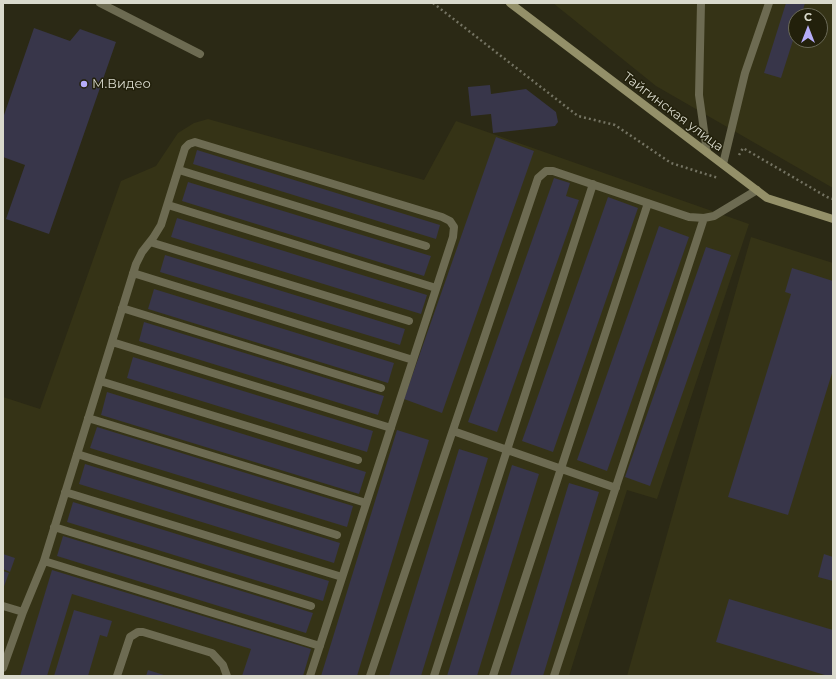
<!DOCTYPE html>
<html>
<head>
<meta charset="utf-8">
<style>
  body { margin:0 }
  #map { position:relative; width:836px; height:679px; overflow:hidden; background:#2b2915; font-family:Montserrat,sans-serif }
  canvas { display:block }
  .frame { position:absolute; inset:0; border:4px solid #d9d9cc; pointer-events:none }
  .north { position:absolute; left:788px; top:8px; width:40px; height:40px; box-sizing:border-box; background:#22200b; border:1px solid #6b6a58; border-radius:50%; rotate:0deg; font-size:11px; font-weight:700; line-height:16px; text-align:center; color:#d9d9cc }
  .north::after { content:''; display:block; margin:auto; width:14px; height:18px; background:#b6acf8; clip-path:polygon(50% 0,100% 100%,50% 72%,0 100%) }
</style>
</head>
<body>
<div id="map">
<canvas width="836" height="679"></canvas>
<div class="frame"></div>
<div class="north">С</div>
</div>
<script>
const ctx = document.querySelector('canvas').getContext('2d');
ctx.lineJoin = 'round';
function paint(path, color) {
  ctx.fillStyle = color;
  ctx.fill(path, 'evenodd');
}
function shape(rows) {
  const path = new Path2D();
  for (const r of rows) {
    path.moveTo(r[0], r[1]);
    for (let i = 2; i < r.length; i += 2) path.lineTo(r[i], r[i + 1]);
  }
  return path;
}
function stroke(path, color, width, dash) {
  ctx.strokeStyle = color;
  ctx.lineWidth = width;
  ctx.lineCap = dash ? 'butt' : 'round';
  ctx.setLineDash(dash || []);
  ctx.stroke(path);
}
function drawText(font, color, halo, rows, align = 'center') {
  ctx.font = font + ' Montserrat,sans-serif';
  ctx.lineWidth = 3;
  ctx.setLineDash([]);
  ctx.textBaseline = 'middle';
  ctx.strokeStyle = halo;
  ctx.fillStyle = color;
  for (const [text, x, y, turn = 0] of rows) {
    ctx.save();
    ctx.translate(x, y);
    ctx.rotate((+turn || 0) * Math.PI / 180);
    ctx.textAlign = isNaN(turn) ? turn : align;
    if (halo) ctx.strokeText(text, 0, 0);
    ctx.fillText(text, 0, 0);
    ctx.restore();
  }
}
paint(shape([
  [553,3,833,3,833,188,656,86],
  [796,16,820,16,820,40,796,40],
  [208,119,424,180,456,121,749,224,657,499,627,490,569,676,3,676,3,397,40,409,121,181,156,166,178,133,194,123],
  [751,237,833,263,833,676,627,676]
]), '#353316');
paint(shape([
  [786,3,805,3,801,16,796,16,796,31,781,78,764,73],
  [34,28,70,41,80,29,116,42,49,234,6,219,25,165,3,157,3,118],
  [490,85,491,94,526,89,556,112,558,122,555,126,493,133,491,114,471,116,468,87],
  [496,137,534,151,442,413,404,399],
  [197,150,440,225,436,239,193,164],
  [554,178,570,183,566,196,579,200,497,432,468,422],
  [188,182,431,256,424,276,182,201],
  [608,197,638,208,553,452,522,441],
  [177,218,427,295,421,314,171,237],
  [659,226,689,237,607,471,577,460],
  [706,247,731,255,650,486,625,477],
  [165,255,405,329,400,345,160,272],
  [792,268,833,281,833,370,788,515,728,497,791,294,785,292],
  [154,289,394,363,388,383,148,309],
  [144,322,384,396,378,415,139,341],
  [133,357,373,431,367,452,127,378],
  [107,392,366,472,359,494,101,415],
  [97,427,353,506,347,527,90,448],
  [397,430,429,440,357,676,321,676],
  [459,449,488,458,421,676,389,676],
  [85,464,340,543,334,563,79,484],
  [512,465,539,474,477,676,447,676],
  [569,483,599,492,543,676,510,676],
  [73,502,329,581,323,601,67,522],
  [63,536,313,613,306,633,57,556],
  [3,554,15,558,10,572,3,569],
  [824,554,833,557,833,581,818,577],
  [52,570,311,649,303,676,242,676,251,649,72,594,47,676,20,676],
  [3,571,9,573,3,589],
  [729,599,833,630,833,676,828,676,716,642],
  [74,610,112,621,107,637,100,635,88,676,54,676],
  [148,670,167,676,146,676]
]), '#38364a');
stroke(shape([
  [433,3,578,116,615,125,671,163,718,178],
  [739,155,743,148,827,197,833,199]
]), '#747362', 2.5, [2, 3]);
stroke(shape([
  [100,3,200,54],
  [701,3,699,95,707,152],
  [723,164,745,73,769,3],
  [179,170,426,246],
  [168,205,436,288],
  [150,242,409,321],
  [133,273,413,360],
  [122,308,381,388],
  [112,342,391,428],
  [100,381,358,460],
  [88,418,366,503],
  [453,431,616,488],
  [77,454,337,535],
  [65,492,342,577],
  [54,527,311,606],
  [44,561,320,646],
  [3,606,23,612],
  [3,668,23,612,44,561,136,264,142,252,153,238,161,225,185,148,189,144,195,142,442,217,450,221,454,227,453,237,310,676],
  [117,676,130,637,138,632,143,632,212,653,223,665,227,676],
  [370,676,538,178,546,171,553,171,689,217,704,218],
  [434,676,593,184],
  [493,676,648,203],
  [554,676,704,218,714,216,757,190]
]), '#6d6b52', 8);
stroke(shape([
  [510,3,767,198,833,219]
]), '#949069', 8);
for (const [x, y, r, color] of [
  [84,84,4,"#b6acf8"]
]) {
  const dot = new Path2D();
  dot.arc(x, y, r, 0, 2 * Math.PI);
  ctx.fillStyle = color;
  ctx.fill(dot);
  stroke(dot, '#22200b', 1.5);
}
drawText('13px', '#d9d9cc', '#22200b', [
  ["М.Видео",92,84]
], 'left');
drawText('13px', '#d9d9cc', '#22200b', [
  ["Тайгинская улица",673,112,37]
]);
</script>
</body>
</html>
